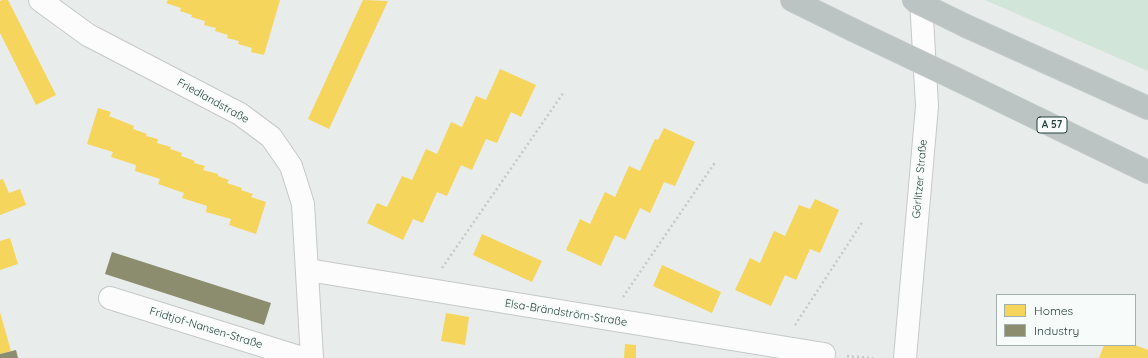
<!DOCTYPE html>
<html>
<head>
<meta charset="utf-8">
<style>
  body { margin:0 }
  #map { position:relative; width:1148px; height:358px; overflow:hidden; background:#e8ecea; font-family:Quicksand,sans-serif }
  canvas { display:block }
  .legend { position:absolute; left:996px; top:294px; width:140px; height:52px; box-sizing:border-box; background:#f7fbf9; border:1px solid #a3b0ad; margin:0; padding:5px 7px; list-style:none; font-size:12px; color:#25403c }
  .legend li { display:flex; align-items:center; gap:8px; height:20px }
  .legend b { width:20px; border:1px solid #a3b0ad }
</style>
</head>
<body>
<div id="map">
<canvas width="1148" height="358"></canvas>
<ul class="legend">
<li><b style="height:11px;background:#f6d55c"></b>Homes</li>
<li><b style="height:11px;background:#8c8c6e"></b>Industry</li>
</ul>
</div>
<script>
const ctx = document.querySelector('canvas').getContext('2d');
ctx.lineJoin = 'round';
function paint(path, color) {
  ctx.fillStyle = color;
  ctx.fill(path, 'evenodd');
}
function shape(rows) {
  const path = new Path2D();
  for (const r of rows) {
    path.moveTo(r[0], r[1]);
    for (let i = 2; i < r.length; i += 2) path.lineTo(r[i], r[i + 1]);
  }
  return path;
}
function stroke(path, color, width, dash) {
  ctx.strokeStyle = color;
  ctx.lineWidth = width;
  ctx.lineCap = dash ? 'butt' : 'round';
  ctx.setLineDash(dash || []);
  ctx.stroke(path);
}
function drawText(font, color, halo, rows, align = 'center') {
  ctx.font = font + ' Quicksand,sans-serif';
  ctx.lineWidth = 4;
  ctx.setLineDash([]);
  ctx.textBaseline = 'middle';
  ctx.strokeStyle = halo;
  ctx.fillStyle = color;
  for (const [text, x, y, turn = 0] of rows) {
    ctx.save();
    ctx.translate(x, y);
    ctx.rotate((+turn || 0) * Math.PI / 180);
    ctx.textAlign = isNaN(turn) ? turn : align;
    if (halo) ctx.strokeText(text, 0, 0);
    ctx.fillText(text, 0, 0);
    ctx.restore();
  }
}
paint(shape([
  [985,0,1148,0,1148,71]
]), '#d2e5d9');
paint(shape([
  [2,0,8,0,56,95,36,105,0,33,0,1],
  [168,0,280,0,264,55,251,52,252,48,238,44,239,41,227,38,228,35,215,31,216,28,204,25,205,21,191,17,192,15,180,11,181,8,166,3],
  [363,0,388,1,329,129,308,119],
  [500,69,536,85,521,117,511,112,497,143,486,139,472,170,461,165,447,196,437,192,423,223,413,219,403,240,367,223,377,203,387,207,402,176,412,180,426,149,437,154,451,122,462,127,476,96,486,100],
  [98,108,111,112,109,116,134,126,133,129,147,134,146,136,158,139,157,143,171,147,170,149,182,153,181,156,195,161,194,163,205,166,203,170,218,174,218,176,229,180,227,183,242,188,241,190,253,194,251,197,266,202,256,234,229,225,231,219,206,212,207,206,182,198,184,193,158,184,160,179,135,171,136,165,111,157,113,152,87,144],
  [664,128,695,142,675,186,664,182,650,213,640,208,625,240,615,235,601,266,566,250,580,219,590,224,605,192,615,197,629,166,640,171,655,139,658,140],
  [3,179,9,193,20,189,26,205,0,215,0,180],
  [815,199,839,210,820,253,810,249,796,280,785,275,771,306,735,290,750,258,760,263,774,231,785,236,799,205,810,209],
  [482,234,542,261,532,282,473,255],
  [10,238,18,264,0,270,0,241],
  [662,265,721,292,712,313,653,286],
  [0,312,11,351,0,354],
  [446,313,469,317,465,345,441,341],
  [625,344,636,345,636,358,624,358],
  [1104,345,1135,345,1148,350,1148,358,1099,358]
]), '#f6d55c');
paint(shape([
  [112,252,271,303,264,325,105,274],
  [16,350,18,358,0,358,0,354]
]), '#8c8c6e');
const minor = shape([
  [40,0,88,35,240,114,271,137,291,166,303,204,312,358],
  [308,270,824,354],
  [110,298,302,358],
  [905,358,927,106,921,0]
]);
const highway = shape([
  [792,0,853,30],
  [966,26,1148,108],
  [956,79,1148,172]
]);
stroke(minor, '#c5c9c7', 24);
stroke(highway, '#c3cac9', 24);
stroke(shape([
  [442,268,564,92],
  [623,297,716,161],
  [795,325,863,221],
  [847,356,873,358]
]), '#c3cbca', 2.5, [2, 3]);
stroke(minor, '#fcfcfc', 22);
stroke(highway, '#bcc4c3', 22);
const highwayBridge = shape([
  [913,0,966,26],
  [853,30,956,79]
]);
stroke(highwayBridge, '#c3cac9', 24, []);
stroke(highwayBridge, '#bcc4c3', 22);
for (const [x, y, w] of [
  [1052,125,30]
]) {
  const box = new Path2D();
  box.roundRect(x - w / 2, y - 8, w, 16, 3);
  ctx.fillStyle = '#f7fbf9';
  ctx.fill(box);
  stroke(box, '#25403c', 1);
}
drawText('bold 10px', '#25403c', null, [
  ["A 57",1052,125]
]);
drawText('11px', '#25403c', '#f7fbf9', [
  ["Friedlandstraße",213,101,29],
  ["Görlitzer Straße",920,179,-85],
  ["Elsa-Brändström-Straße",566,313,9],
  ["Fridtjof-Nansen-Straße",206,328,17]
]);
</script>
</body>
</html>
